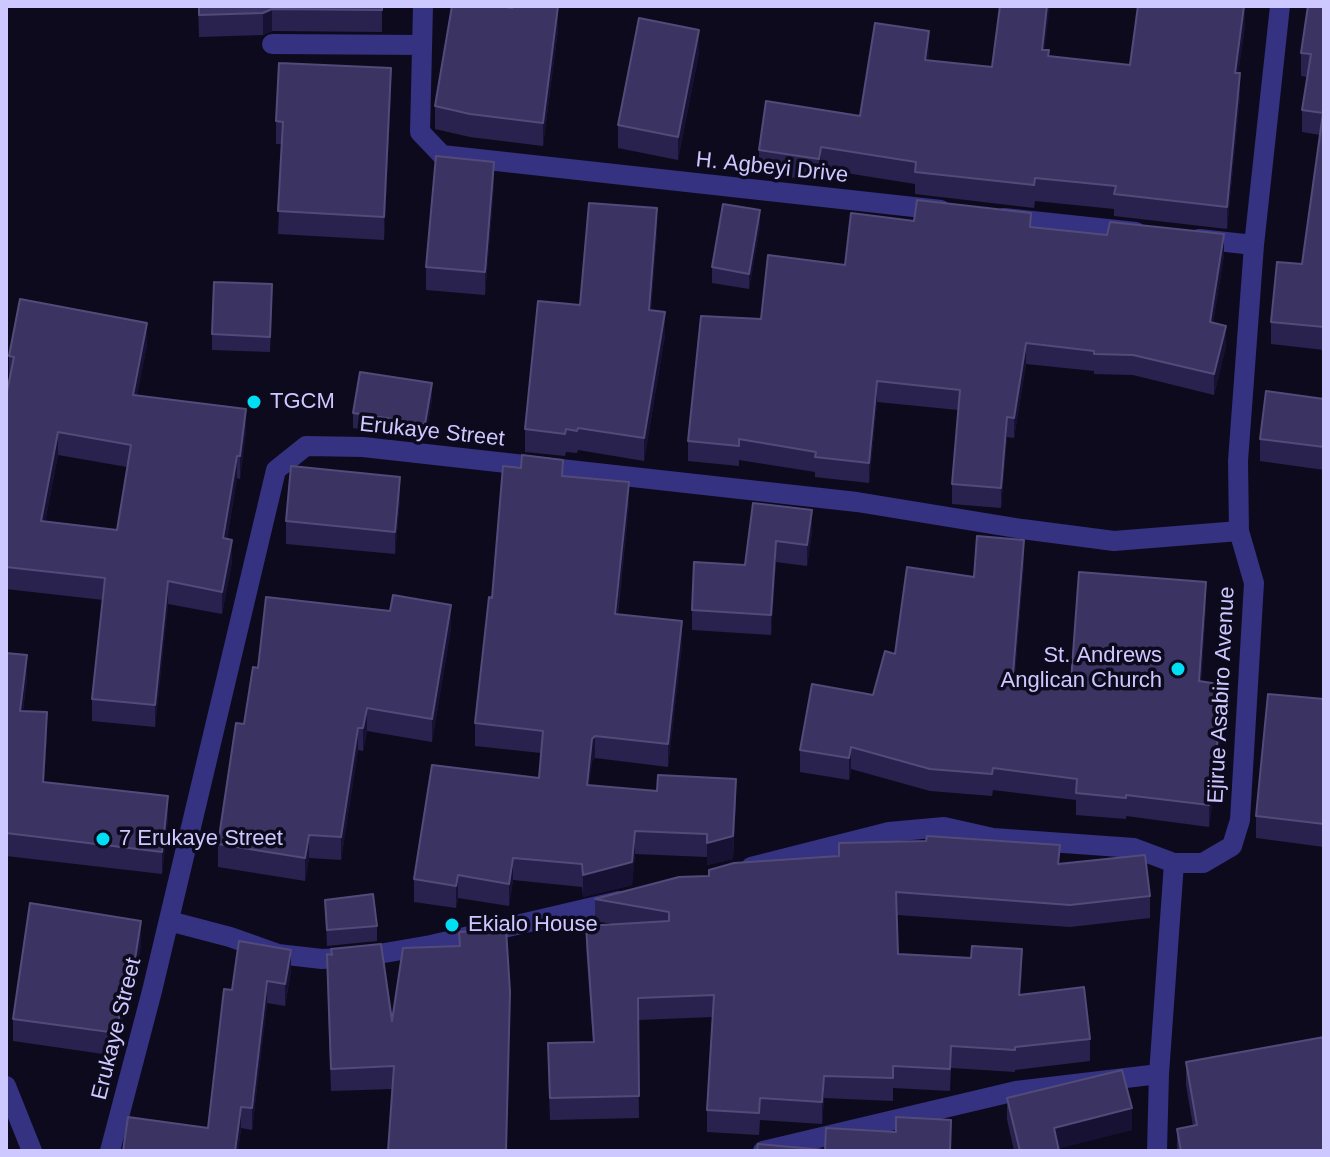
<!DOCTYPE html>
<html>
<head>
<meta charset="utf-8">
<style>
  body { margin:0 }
  #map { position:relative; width:1330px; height:1157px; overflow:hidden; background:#0e0a1e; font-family:Arial,sans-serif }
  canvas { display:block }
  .frame { position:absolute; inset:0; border:8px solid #cdc8ff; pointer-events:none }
</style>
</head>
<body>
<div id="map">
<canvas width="1330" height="1157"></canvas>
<div class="frame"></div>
</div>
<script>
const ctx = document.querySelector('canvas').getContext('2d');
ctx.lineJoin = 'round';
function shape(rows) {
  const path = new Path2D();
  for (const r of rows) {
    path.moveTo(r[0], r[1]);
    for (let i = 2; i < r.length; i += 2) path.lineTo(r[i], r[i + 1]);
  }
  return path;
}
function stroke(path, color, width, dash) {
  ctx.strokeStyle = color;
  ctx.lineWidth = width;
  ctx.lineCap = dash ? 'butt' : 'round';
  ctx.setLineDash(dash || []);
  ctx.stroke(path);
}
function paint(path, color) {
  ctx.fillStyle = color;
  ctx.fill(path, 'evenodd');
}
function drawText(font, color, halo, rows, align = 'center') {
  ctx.font = font + ' Arial,sans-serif';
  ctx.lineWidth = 7;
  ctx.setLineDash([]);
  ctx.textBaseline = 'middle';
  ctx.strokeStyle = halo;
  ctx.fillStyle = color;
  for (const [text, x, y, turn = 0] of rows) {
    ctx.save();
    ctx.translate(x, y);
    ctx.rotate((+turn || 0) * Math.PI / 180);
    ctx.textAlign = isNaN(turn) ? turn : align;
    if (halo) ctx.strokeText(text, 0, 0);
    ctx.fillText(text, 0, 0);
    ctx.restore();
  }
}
stroke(shape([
  [423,6,420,132,442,155,941,210],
  [272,44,422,45],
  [1004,218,1136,232],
  [1199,239,1254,245],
  [751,867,889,832,944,827,993,838,1134,848,1174,863,1203,863,1232,846,1240,820,1254,583,1239,531,1238,461,1254,245,1280,6],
  [169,921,230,937,278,954,322,959,361,957,431,945,619,901],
  [6,1086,32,1151],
  [110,1151,152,991,276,470,306,446,363,447,857,502,1022,529,1114,541,1239,531],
  [763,1151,1016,1091,1159,1074],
  [1157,1151,1159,1074,1174,863]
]), '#343281', 20);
paint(shape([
  [198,6,382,6,382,32,272,31,263,35,199,37],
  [1324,6,1324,350,1271,344,1271,322,1302,264,1320,135,1302,132,1302,110,1307,77,1301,76,1301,53],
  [1245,26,1238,73,1240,96,1227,229,1114,216,1114,209,1035,201,1034,208,915,194,915,184,821,169,819,182,759,172,759,150,860,116,929,54,928,60,992,67,1045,50,1049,56,1130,65],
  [558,29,543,146,470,137,435,129,435,106],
  [699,53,678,160,618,148,618,125],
  [391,91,384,240,278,234,282,144,276,144,276,121],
  [494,184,485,295,426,290,426,267],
  [914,221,1031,227,1224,255,1213,323,1226,346,1214,395,1133,375,1094,374,1094,371,1026,364,1014,438,1007,437,1001,508,952,504,952,484,958,410,877,402,869,483,815,477,815,472,739,460,739,466,688,461,688,441,761,319],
  [760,226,749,289,712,283,712,267],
  [657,231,651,310,665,335,644,461,578,450,577,453,566,452,565,456,525,452,525,429,580,305],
  [272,300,270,352,212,350,212,334],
  [147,345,137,395,246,431,240,479,237,478,227,539,232,562,222,614,168,604,155,727,92,721,92,699,103,600,6,589,6,397,9,378,9,356],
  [58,455,127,467,117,530,45,522],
  [432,399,425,440,353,428,353,413],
  [1324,399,1324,470,1260,461,1260,439],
  [563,476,629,504,618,614,682,644,668,767,595,758,592,761,589,785,736,801,733,859,707,865,707,857,635,854,632,885,583,897,582,887,513,880,509,906,458,898,456,908,414,902,414,879,539,778,541,753,475,746,475,723],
  [400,499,395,554,286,544,286,521],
  [753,503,812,531,807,566,776,562,771,635,692,630,692,610,745,565],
  [1024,562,1015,674,1071,681,1206,604,1201,682,1225,707,1209,827,1126,816,1126,819,1076,815,1076,800,993,790,992,796,930,791,851,769,849,780,800,772,800,750,873,695,895,654,974,577],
  [451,628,432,742,367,731,363,751,358,750,341,860,309,858,305,881,218,867,218,844,244,724,258,668],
  [6,653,27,677,23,711,47,734,44,782,168,818,162,874,6,856],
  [1324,699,1324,847,1256,838,1256,816],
  [1060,864,1150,896,1150,918,1070,927,897,915,898,954,1022,971,1020,994,1090,1039,1090,1061,1015,1070,1015,1072,951,1068,950,1091,893,1088,893,1101,824,1098,822,1124,760,1120,759,1135,707,1132,707,1110,713,1017,638,1020,639,1118,550,1120,548,1065,593,1042,586,948,586,926,612,924,595,921,595,899],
  [325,900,377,926,377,941,327,946],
  [506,929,392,1089,331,1091,327,977,327,954,331,955,331,949,392,1021,459,946,459,932],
  [141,944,133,994,126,993,117,1056,13,1041,13,1019],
  [291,971,285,1006,267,1003,252,1130,241,1128,238,1151,123,1151,208,1128,232,990],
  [1186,1062,1324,1151,1177,1151,1177,1129,1193,1126,1186,1085],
  [1007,1098,1132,1130,1059,1148,1059,1151,1014,1151,1007,1119]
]), '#29224e');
paint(shape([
  [558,6,558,29,543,146,543,123],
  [1047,6,1050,6,1042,72,1042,50],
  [1245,6,1245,26,1235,95,1235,73],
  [272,9,272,31,263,35,263,13],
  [699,30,699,53,678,160,678,137],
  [929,31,929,54,925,82,925,60],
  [391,68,391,91,384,240,384,217],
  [1240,73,1240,96,1227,229,1227,207],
  [821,147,821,169,819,182,819,159],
  [494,162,494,184,485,295,485,272],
  [657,208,657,231,649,332,649,310],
  [760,210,760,226,749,289,749,274],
  [1224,234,1224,255,1210,343,1210,322],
  [665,312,665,335,644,461,644,438],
  [147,323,147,345,133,417,133,395],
  [1226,326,1226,346,1214,395,1214,374],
  [1026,343,1026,364,1014,438,1014,418],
  [877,381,877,402,869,483,869,463],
  [432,383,432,399,425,440,425,424],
  [246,409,246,431,240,479,240,456],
  [1007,417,1007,437,1001,508,1001,488],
  [58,432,58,455,41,543,41,521],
  [237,456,237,478,223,560,223,538],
  [400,477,400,499,395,554,395,532],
  [629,482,629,504,615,636,615,614],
  [812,510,812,531,807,566,807,545],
  [232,540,232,562,222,614,222,592],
  [1024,540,1024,562,1013,696,1013,674],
  [776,541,776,562,771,635,771,615],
  [168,581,168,604,155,727,155,705],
  [1206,582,1206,604,1199,703,1199,681],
  [451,605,451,628,432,742,432,719],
  [682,621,682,644,668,767,668,744],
  [27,655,27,677,20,733,20,711],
  [1225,685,1225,707,1209,827,1209,805],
  [367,708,367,731,363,751,363,728],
  [47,712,47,734,43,804,43,782],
  [358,728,358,750,341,860,341,837],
  [595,736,595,758,592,761,587,807,587,785,592,739],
  [851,747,851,769,849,780,849,758],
  [736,779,733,859,707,865,707,843],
  [168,796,168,818,162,874,162,852],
  [635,831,635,854,632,885,583,897,583,875],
  [309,835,309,858,305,881,305,858],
  [513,858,513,880,509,906,509,884],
  [458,875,458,898,456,908,456,886],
  [141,921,141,944,133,994,133,972],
  [1022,949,1022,971,1019,1017,1019,995],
  [291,950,291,971,285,1006,285,984],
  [126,970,126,993,117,1056,117,1033],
  [267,981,267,1003,252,1130,252,1108],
  [824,1076,824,1098,822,1124,822,1102],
  [241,1107,241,1128,238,1151,235,1151],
  [1132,1108,1132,1130,1054,1150,1054,1128]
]), '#171133');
const building = shape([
  [199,6,382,6,382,10,272,9,263,13,199,15,199,6],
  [452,6,500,6,512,8,512,6,558,6,543,123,470,114,435,106,452,6],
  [1000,6,1047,6,1042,50,1049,50,1048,56,1130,65,1138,6,1244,6,1235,73,1240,73,1227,207,1114,194,1116,186,1035,178,1034,185,915,172,916,162,821,147,819,159,759,150,766,101,860,116,875,23,929,31,925,60,992,67,1000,6],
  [1308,6,1324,6,1324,327,1271,322,1277,262,1302,264,1323,113,1302,110,1311,54,1301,53,1308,6],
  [639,18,699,30,678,137,618,125,639,18],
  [279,63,391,68,384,217,278,211,283,122,276,121,279,63],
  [436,156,494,162,485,272,426,267,436,156],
  [917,200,1031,213,1030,227,1107,235,1110,222,1224,234,1210,322,1226,326,1214,374,1133,355,1094,354,1094,351,1026,343,1014,418,1007,417,1001,488,952,484,960,390,877,381,869,463,815,457,816,452,739,439,739,446,688,441,701,316,761,319,768,255,845,265,851,213,914,221,917,200],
  [589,203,657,208,649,310,665,312,644,438,578,428,577,431,566,429,565,434,525,429,538,301,580,305,589,203],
  [723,204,760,210,749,274,712,267,723,204],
  [214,282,272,284,270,337,212,334,214,282],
  [20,299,147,323,133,395,246,409,240,456,237,456,223,538,232,540,222,592,168,581,155,705,92,699,105,578,6,567,6,397,14,357,9,356,20,299],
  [58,432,131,445,117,530,41,521,58,432],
  [360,372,432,383,425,424,353,413,360,372],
  [1266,391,1324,399,1324,447,1260,439,1266,391],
  [522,455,563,460,562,476,629,482,615,614,682,621,668,744,595,736,592,739,587,785,657,791,658,775,736,779,733,836,707,843,707,834,635,831,632,862,583,875,582,864,513,858,509,884,458,875,456,886,414,879,432,765,539,778,543,731,475,723,489,597,492,598,503,466,521,468,522,455],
  [291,466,400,477,395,532,286,521,291,466],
  [753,503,812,510,807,545,776,541,771,615,692,610,694,562,745,565,753,503],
  [977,536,1024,540,1013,674,1071,681,1079,572,1206,582,1199,681,1225,685,1209,805,1126,795,1126,798,1076,793,1077,779,993,768,992,774,930,769,851,747,849,758,800,750,812,684,873,695,885,651,895,654,907,567,974,577,977,536],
  [393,595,451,605,432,719,367,708,363,728,358,728,341,837,309,835,305,858,218,844,236,723,244,724,253,667,258,668,266,597,390,611,393,595],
  [6,653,27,655,20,711,47,712,43,782,168,796,162,852,6,833,6,653],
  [1268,694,1324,699,1324,824,1256,816,1268,694],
  [927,836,1060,845,1058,864,1145,855,1150,896,1070,905,896,892,898,954,971,958,972,946,1022,949,1019,995,1084,987,1090,1039,1015,1047,1015,1050,951,1046,950,1069,893,1066,893,1078,824,1076,822,1102,760,1098,759,1113,707,1110,714,995,638,998,639,1096,550,1098,548,1043,594,1042,586,926,669,921,669,912,595,899,679,877,709,876,709,870,734,863,839,856,839,843,926,841,927,836],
  [373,894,377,926,327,930,325,900,373,894],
  [30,903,141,921,133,972,126,970,117,1033,13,1019,30,903],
  [506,929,510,992,506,1151,388,1151,394,1066,331,1069,327,954,332,955,331,949,381,944,392,1021,403,948,460,946,459,932,506,929],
  [239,941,291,950,285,984,267,981,252,1108,241,1107,235,1151,123,1151,128,1117,208,1128,224,989,232,990,239,941],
  [1324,1037,1324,1151,1181,1151,1177,1129,1197,1125,1186,1062,1324,1037],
  [1122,1070,1132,1108,1054,1128,1059,1151,1020,1151,1007,1098,1122,1070],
  [896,1117,951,1120,950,1151,757,1151,758,1144,825,1150,826,1128,896,1132,896,1117]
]);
paint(building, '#3b3361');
stroke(building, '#524b7a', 2);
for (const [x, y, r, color] of [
  [254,402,8,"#00def3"],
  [1178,669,8,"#00def3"],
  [103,839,8,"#00def3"],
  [452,925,8,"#00def3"]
]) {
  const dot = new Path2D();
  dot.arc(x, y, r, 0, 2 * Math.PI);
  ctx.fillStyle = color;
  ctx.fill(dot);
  stroke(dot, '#0e0a1e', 3);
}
drawText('22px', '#cdc8ff', '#0e0a1e', [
  ["H. Agbeyi Drive",772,168,6],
  ["Erukaye Street",432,432,6],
  ["Ejirue Asabiro Avenue",1222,695,-87],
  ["Erukaye Street",117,1029,-76]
]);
drawText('22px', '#cdc8ff', '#0e0a1e', [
  ["TGCM",270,402],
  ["St. Andrews",1162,656,"right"],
  ["Anglican Church",1162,681,"right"],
  ["7 Erukaye Street",119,839],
  ["Ekialo House",468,925]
], 'left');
</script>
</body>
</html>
